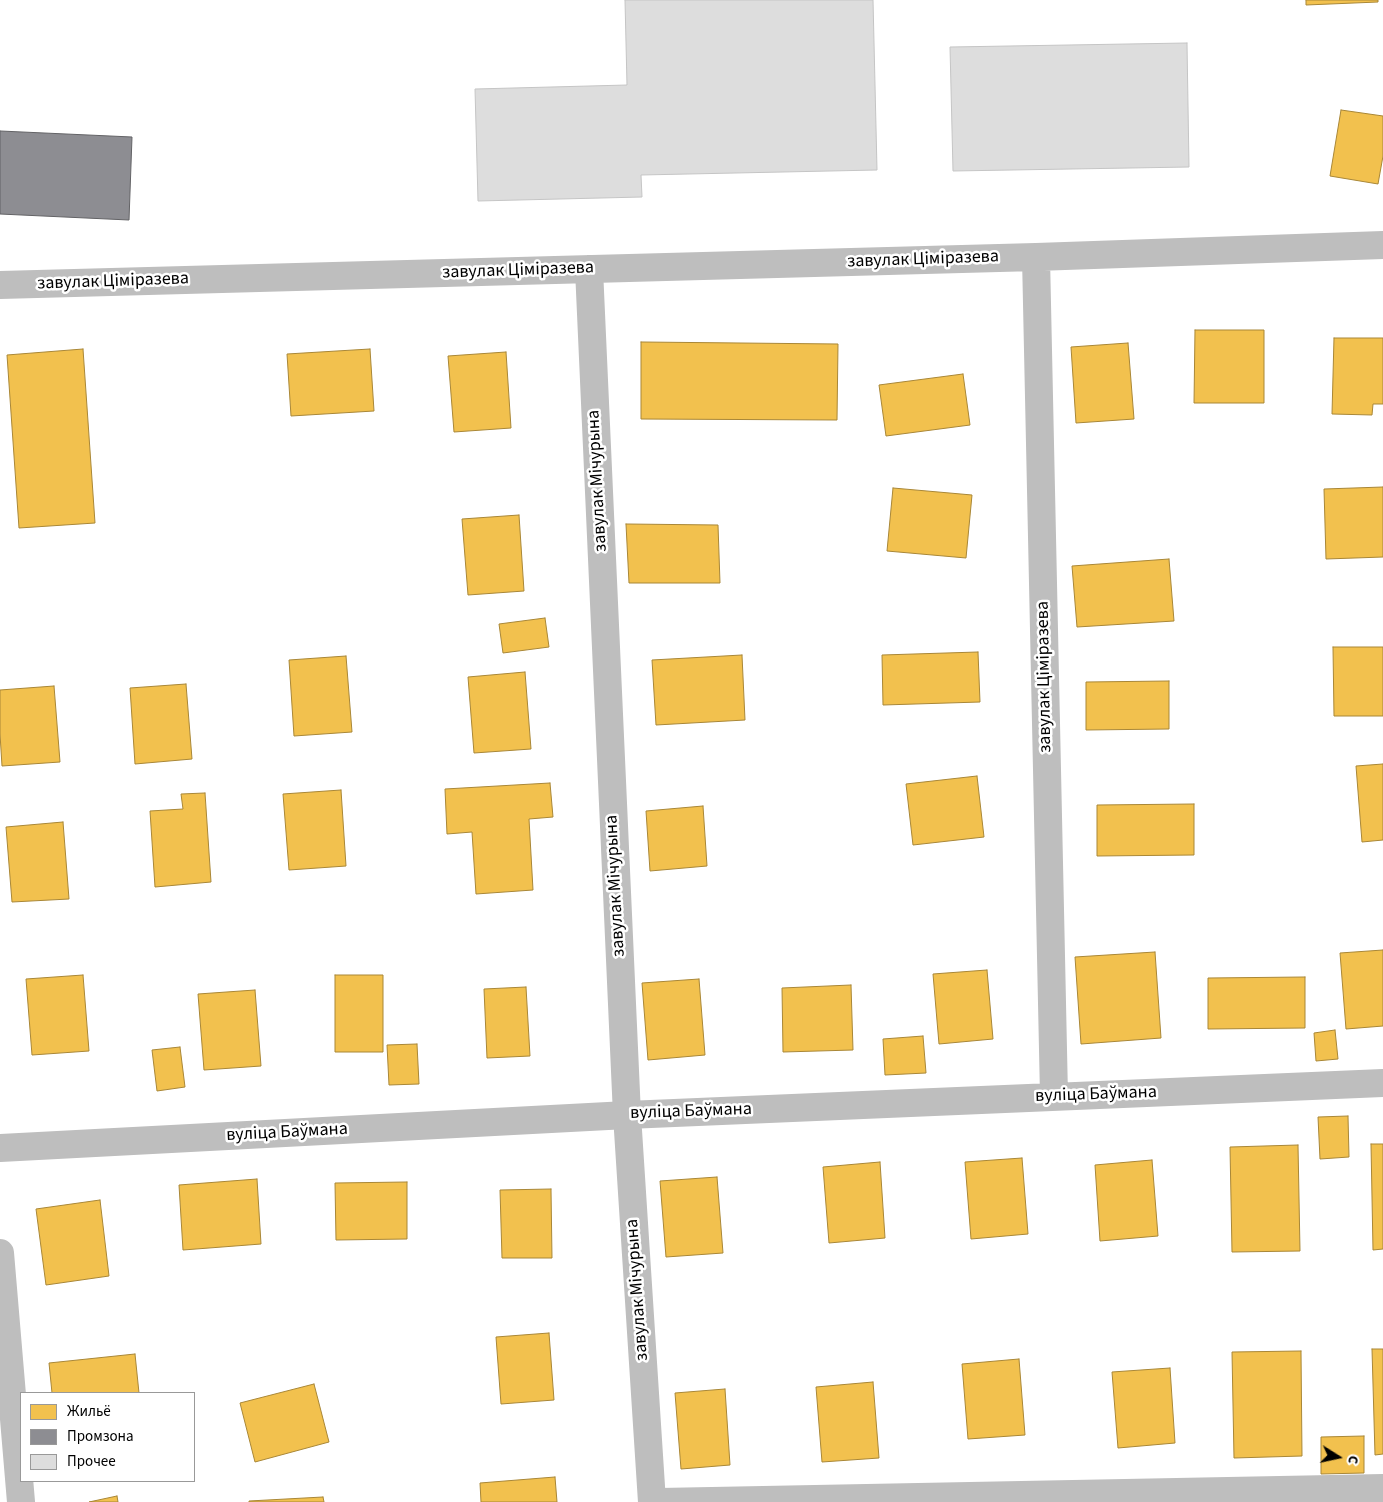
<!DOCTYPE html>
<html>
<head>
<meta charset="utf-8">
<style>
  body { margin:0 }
  #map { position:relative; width:1383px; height:1502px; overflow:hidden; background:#fff; font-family:"Source Sans 3",sans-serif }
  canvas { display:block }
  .legend { position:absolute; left:20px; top:1392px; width:175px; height:90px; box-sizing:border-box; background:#fff; border:1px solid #999; margin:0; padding:6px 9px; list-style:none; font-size:15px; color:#000 }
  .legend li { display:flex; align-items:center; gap:10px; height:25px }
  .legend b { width:25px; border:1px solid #999 }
  .north { position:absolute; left:1313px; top:1432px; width:50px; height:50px; -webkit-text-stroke:4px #fff; paint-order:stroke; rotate:100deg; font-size:14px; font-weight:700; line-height:20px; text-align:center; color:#000 }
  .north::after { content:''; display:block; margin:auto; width:18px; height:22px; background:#000; clip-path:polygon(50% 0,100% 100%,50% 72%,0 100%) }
</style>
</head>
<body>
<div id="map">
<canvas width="1383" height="1502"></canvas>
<ul class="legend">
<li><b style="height:14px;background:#f2c14e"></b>Жильё</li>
<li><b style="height:14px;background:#8d8d92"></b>Промзона</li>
<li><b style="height:14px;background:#ddd"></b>Прочее</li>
</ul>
<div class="north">С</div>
</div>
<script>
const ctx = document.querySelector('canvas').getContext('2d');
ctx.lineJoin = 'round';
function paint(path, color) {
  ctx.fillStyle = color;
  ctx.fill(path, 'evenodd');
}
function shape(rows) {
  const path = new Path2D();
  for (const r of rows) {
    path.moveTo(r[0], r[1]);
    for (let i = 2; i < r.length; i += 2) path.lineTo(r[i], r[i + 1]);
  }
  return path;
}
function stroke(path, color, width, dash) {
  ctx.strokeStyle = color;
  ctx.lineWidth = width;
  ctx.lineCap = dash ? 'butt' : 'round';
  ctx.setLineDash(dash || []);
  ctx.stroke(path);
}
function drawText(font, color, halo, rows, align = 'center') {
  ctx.font = font + ' "Source Sans 3",sans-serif';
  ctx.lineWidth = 5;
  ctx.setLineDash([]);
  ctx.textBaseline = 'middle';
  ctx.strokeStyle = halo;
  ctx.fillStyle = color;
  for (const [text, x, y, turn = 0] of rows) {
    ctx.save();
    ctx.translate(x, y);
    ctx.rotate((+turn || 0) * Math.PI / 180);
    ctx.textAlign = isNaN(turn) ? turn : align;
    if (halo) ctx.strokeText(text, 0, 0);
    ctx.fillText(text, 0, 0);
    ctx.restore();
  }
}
const homes = shape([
  [1306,0,1378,0,1378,2,1306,5,1306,0],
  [1341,110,1383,116,1383,156,1378,184,1330,176,1341,110],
  [1195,330,1264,330,1264,403,1194,403,1195,330],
  [1334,338,1383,338,1383,404,1373,404,1372,415,1332,414,1334,338],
  [641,342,838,344,837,420,641,419,641,342],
  [1128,343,1134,419,1076,423,1071,347,1128,343],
  [83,349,95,523,19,528,7,355,83,349],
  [370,349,374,411,291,416,287,354,370,349],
  [506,352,511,428,454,432,448,356,506,352],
  [963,374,970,425,886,436,879,385,963,374],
  [1383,487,1383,557,1326,559,1324,489,1383,487],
  [893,488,972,495,966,558,887,551,893,488],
  [519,515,524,591,468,595,462,519,519,515],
  [626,524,718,525,720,583,629,583,626,524],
  [1169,559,1174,621,1077,627,1072,566,1169,559],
  [545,618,549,647,503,653,499,624,545,618],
  [1333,647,1383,647,1383,716,1334,716,1333,647],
  [978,652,980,702,883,705,882,655,978,652],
  [742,655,745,720,656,725,652,660,742,655],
  [346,656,352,732,294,736,289,660,346,656],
  [525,672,531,749,474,753,468,677,525,672],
  [1169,681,1169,729,1086,730,1086,682,1169,681],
  [186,684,192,759,135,764,130,688,186,684],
  [54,686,60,762,2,766,0,734,0,690,54,686],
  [1383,764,1383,840,1362,842,1356,766,1383,764],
  [977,776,984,837,913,845,906,784,977,776],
  [550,783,553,817,529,819,533,890,476,894,472,832,447,834,445,789,550,783],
  [341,790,346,866,289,870,283,794,341,790],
  [205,793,211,882,155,887,150,811,183,809,181,794,205,793],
  [1194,804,1194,855,1097,856,1097,805,1194,804],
  [703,806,707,866,650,871,646,811,703,806],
  [63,822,69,899,12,902,6,827,63,822],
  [1383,950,1383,1026,1346,1029,1340,953,1383,950],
  [1155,952,1161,1038,1081,1044,1075,957,1155,952],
  [987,970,993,1039,939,1044,933,974,987,970],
  [83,975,89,1051,32,1055,26,979,83,975],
  [335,975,383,975,383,1052,335,1052,335,975],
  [1305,977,1305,1028,1208,1029,1208,978,1305,977],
  [699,979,705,1055,648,1060,642,983,699,979],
  [851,985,853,1050,783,1052,782,988,851,985],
  [526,987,530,1056,487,1058,484,989,526,987],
  [255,990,261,1066,204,1070,198,994,255,990],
  [1335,1030,1338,1059,1316,1061,1314,1033,1335,1030],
  [923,1036,926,1073,885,1075,883,1039,923,1036],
  [417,1044,419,1084,389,1085,387,1045,417,1044],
  [180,1047,185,1087,157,1091,152,1050,180,1047],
  [1348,1116,1349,1157,1320,1159,1318,1117,1348,1116],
  [1371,1144,1383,1144,1383,1249,1373,1250,1371,1144],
  [1298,1145,1300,1251,1232,1252,1230,1147,1298,1145],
  [1022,1158,1028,1234,971,1239,965,1162,1022,1158],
  [1152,1160,1158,1236,1100,1241,1095,1165,1152,1160],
  [880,1162,885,1238,829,1243,823,1167,880,1162],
  [717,1177,723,1253,666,1257,660,1181,717,1177],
  [257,1179,261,1244,183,1250,179,1185,257,1179],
  [407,1182,407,1239,336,1240,335,1183,407,1182],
  [551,1189,552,1258,502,1258,500,1190,551,1189],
  [100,1200,109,1276,46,1285,36,1209,100,1200],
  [549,1333,554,1400,501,1404,496,1337,549,1333],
  [1372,1349,1383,1349,1383,1454,1375,1455,1372,1349],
  [1301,1351,1302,1456,1234,1458,1232,1352,1301,1351],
  [135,1354,139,1393,52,1393,49,1363,135,1354],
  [1019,1359,1025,1435,968,1439,962,1364,1019,1359],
  [1170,1368,1175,1443,1118,1448,1112,1372,1170,1368],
  [873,1382,879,1458,822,1462,816,1387,873,1382],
  [314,1384,329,1442,255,1462,240,1403,314,1384],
  [725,1389,730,1465,681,1469,675,1393,725,1389],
  [1364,1436,1364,1473,1321,1474,1321,1437,1364,1436],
  [555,1477,557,1502,481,1502,480,1483,555,1477],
  [117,1496,118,1502,89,1502,117,1496],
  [323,1497,324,1502,249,1502,249,1501,323,1497]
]);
paint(homes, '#f2c14e');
stroke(homes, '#a98737', 1);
const industry = shape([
  [0,131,132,137,129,220,0,214,0,131]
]);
paint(industry, '#8d8d92');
stroke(industry, '#636366', 1);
const building = shape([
  [625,0,873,0,877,170,641,175,642,197,478,201,475,89,627,85,625,0],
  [1187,43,1189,167,953,171,950,47,1187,43]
]);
paint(building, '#ddd');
stroke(building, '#c5c5c5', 1);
stroke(shape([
  [1036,257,1054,1096],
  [589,269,627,1115,652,1502],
  [0,285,1036,257,1383,245],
  [0,1148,627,1115,1383,1083],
  [0,1253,21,1502],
  [660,1502,1383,1488]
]), '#bebebe', 28);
drawText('18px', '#000', '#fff', [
  ["завулак Ціміразева",923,260,-2],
  ["завулак Ціміразева",518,271,-2],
  ["завулак Ціміразева",113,282,-2],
  ["завулак Мічурына",598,481,-93],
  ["завулак Ціміразева",1045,677,-91],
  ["завулак Мічурына",616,886,-93],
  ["вуліца Баўмана",1096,1095,-2],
  ["вуліца Баўмана",691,1112,-2],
  ["вуліца Баўмана",287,1133,-3],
  ["завулак Мічурына",638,1290,-94]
]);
</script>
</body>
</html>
